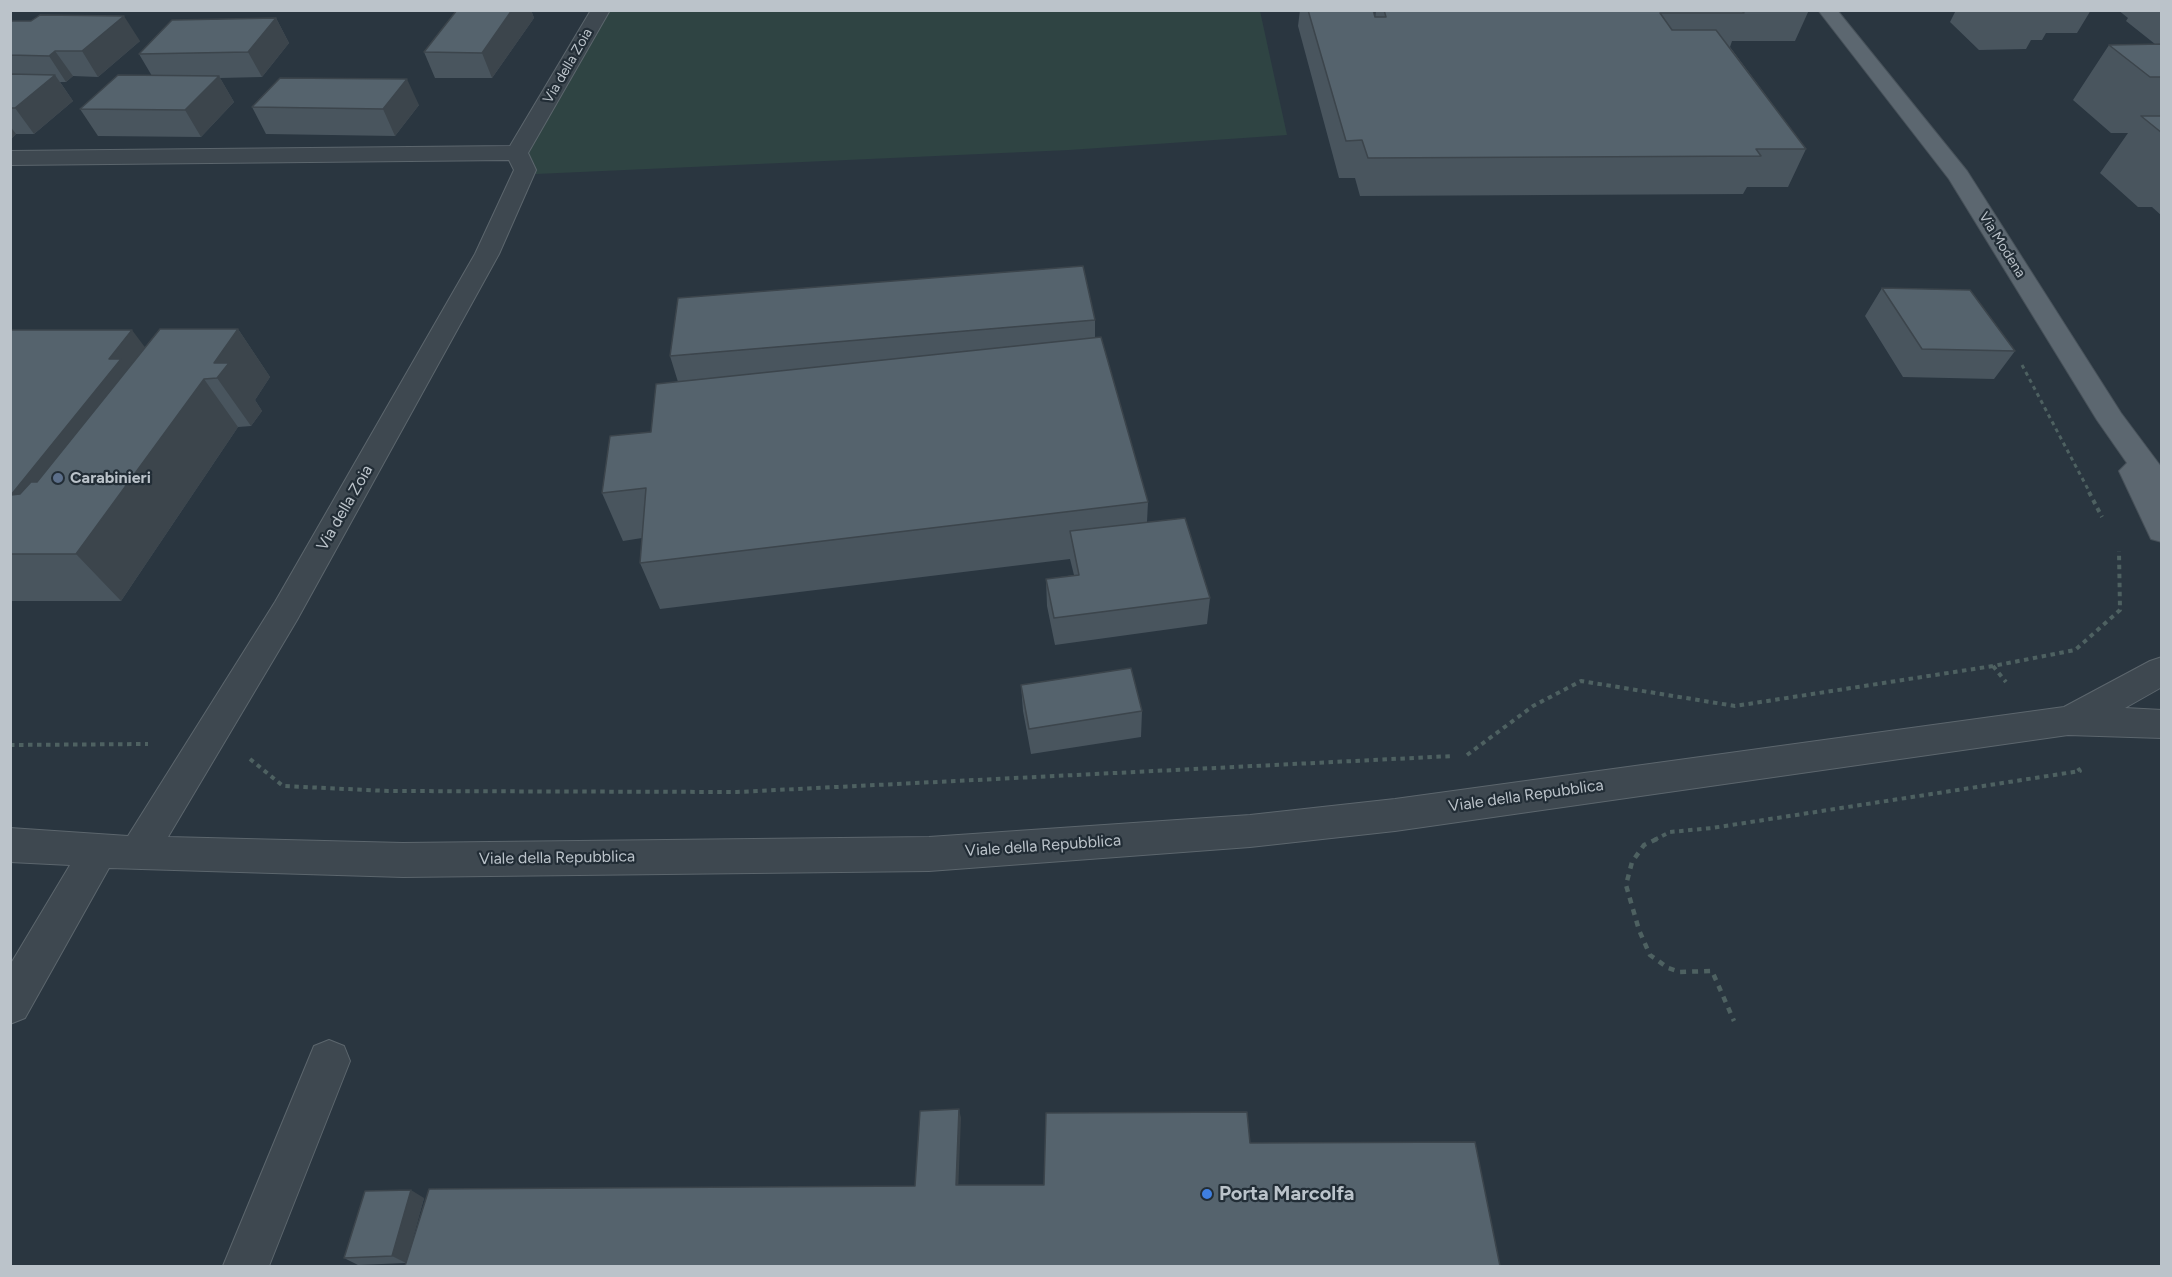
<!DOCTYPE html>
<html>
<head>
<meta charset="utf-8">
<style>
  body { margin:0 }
  #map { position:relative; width:2172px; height:1277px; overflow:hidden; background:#2a3640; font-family:Figtree,sans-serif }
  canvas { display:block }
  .frame { position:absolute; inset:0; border:12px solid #bbc3ca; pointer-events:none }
</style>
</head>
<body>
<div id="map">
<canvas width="2172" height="1277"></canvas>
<div class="frame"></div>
</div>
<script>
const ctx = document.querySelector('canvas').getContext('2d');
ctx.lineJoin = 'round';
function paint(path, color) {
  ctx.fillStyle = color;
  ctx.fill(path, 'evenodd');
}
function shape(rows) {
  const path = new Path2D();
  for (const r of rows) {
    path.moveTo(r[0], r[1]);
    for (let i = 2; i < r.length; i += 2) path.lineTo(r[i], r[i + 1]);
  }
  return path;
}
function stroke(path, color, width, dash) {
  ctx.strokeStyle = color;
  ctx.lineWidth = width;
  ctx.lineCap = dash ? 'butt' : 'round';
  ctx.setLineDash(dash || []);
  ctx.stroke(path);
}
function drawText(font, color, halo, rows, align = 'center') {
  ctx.font = font + ' Figtree,sans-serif';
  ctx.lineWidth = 4.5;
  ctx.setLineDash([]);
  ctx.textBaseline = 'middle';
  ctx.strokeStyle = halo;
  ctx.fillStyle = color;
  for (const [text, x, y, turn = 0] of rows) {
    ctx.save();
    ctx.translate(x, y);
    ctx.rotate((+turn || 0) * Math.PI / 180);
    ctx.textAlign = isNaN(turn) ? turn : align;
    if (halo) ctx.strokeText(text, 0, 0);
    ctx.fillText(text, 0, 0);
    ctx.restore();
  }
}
paint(shape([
  [610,11,1260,11,1287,135,1069,150,514,175]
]), '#2f4443');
const minor = shape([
  [591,10,610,10,528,153,536,170,499,254,297,620,168,837,403,843,929,837,1250,815,1395,799,2064,707,2150,661,2162,657,2162,687,2125,708,2162,710,2162,738,2068,735,1395,831,1250,847,929,871,403,877,109,868,25,1018,10,1024,10,965,70,865,10,862,10,828,128,836,275,602,475,254,514,170,509,160,10,165,10,151,510,146,591,10],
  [329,1040,344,1046,350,1061,269,1266,223,1266,314,1046,329,1040]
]);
const major = shape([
  [1818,10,1837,10,1967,171,2121,413,2162,468,2162,542,2151,539,2119,471,2127,463,2097,420,1949,179,1818,10]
]);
stroke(minor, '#5c666d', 2);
stroke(major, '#475159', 2);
stroke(shape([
  [2022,365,2090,493]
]), '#4e6161', 3, [4, 4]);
stroke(shape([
  [2089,492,2102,517],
  [1993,666,2006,682],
  [10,745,148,744],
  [1467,755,1533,706,1581,681,1735,706,1993,666,2075,650,2120,610,2119,551],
  [250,759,283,786,388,791,737,792,1453,756],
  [1654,840,1670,832,1712,828,2080,771,2078,768]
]), '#4e6161', 4, [4.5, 4.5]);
stroke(shape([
  [1657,839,1644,845,1632,862,1626,885,1639,930,1650,955,1668,968,1680,972,1712,971,1734,1021]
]), '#4e6161', 4.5, [6, 6]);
paint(minor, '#3e4850');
paint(major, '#5c6770');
paint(shape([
  [457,10,531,10,534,18,492,78,435,78,424,52],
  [1300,10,1373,10,1375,17,1376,10,1809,10,1795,41,1732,41,1730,47,1806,149,1788,187,1747,187,1743,194,1360,196,1355,178,1339,178,1298,26],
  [1956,10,2091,10,2077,33,2046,33,2042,40,2031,40,2026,49,1979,50,1950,22],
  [2118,10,2162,10,2162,216,2152,207,2138,207,2100,173,2128,133,2111,133,2073,100,2109,45,2155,44,2126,21,2128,18],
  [276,18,289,43,262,77,220,78,234,102,201,137,98,136,80,109,152,76,139,54],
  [10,23,140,41,98,77,73,76,66,82,60,82,73,101,34,134,16,134,11,139],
  [419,105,395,136,266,134,252,107],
  [1882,288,2015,351,1994,379,1903,377,1865,316],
  [1095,320,1095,338,1148,502,1147,522,1210,598,1207,624,1055,645,1047,606,1046,579,1074,575,1070,559,660,609,640,563,642,538,623,541,602,493,651,432,678,382,670,356],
  [238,329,270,377,255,400,262,411,251,426,238,427,121,601,10,601,10,330,145,347],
  [1021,685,1142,711,1141,737,1031,754,1023,711],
  [424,1198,406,1263,358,1265,344,1258]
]), '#49555e');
paint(shape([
  [512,10,531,10,534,18,492,78,482,53],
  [124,16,140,41,98,77,82,51],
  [276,18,289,43,262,77,248,52],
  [55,51,73,76,66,82,49,56],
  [55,75,73,101,34,134,15,108],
  [219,76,234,102,201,137,185,110],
  [407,79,419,105,395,136,383,109],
  [10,126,16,134,11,139,10,138],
  [238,329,270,377,255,400,262,411,251,426,217,378,214,363],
  [132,330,168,378,57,542,11,495,109,359],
  [204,379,238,427,121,601,76,554],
  [959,1109,961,1118,958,1194,956,1185],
  [411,1190,424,1198,406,1263,392,1256]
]), '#3c454c');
const building = shape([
  [457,10,512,10,482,53,424,52,457,10],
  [1308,10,1373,10,1375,17,1386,17,1384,10,1742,10,1744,13,1660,13,1672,30,1716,30,1806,149,1756,149,1761,156,1368,158,1362,140,1346,141,1308,10],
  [40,15,124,16,82,51,55,51,49,56,10,55,10,23,12,21,31,21,40,15],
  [276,18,248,52,139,54,172,20,276,18],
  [2162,44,2162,77,2150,77,2109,45,2162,44],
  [10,74,55,75,15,108,10,108,10,74],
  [118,75,219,76,185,110,80,109,118,75],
  [280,78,407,79,383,109,252,107,280,78],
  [2141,116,2162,116,2162,133,2141,116],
  [1083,266,1095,320,670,356,678,298,1083,266],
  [1882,288,1970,290,2015,351,1922,349,1882,288],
  [160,329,238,329,214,363,229,363,217,378,204,379,76,554,10,554,10,330,132,330,109,359,121,359,11,495,20,494,31,482,37,482,160,329],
  [1101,337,1148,502,640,563,646,488,602,493,610,436,651,432,656,384,1101,337],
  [1185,518,1210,598,1054,618,1046,579,1079,575,1070,531,1185,518],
  [1131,668,1142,711,1029,729,1021,685,1131,668],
  [959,1109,956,1185,1044,1185,1046,1113,1247,1112,1250,1143,1475,1142,1500,1266,405,1266,429,1189,915,1186,920,1111,959,1109],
  [411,1190,392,1256,344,1258,365,1191,411,1190]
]);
paint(building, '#55636d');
stroke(building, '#3c454c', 1.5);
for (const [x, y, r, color] of [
  [58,478,6,"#5c6f8a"],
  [1207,1194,6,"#3f7fe0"]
]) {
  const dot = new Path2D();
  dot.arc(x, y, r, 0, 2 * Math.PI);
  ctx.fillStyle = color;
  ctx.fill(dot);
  stroke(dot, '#222d36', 2);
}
drawText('14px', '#bbc3ca', '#222d36', [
  ["Via della Zoia",568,66,-60],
  ["Via Modena",2002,245,58]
]);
drawText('bold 16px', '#bbc3ca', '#222d36', [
  ["Carabinieri",70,478]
], 'left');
drawText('16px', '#bbc3ca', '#222d36', [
  ["Via della Zoia",345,508,-60],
  ["Viale della Repubblica",1526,796,-8],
  ["Viale della Repubblica",1043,846,-4],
  ["Viale della Repubblica",557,858,-1]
]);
drawText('bold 20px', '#bbc3ca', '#222d36', [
  ["Porta Marcolfa",1219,1194]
], 'left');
</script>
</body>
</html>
